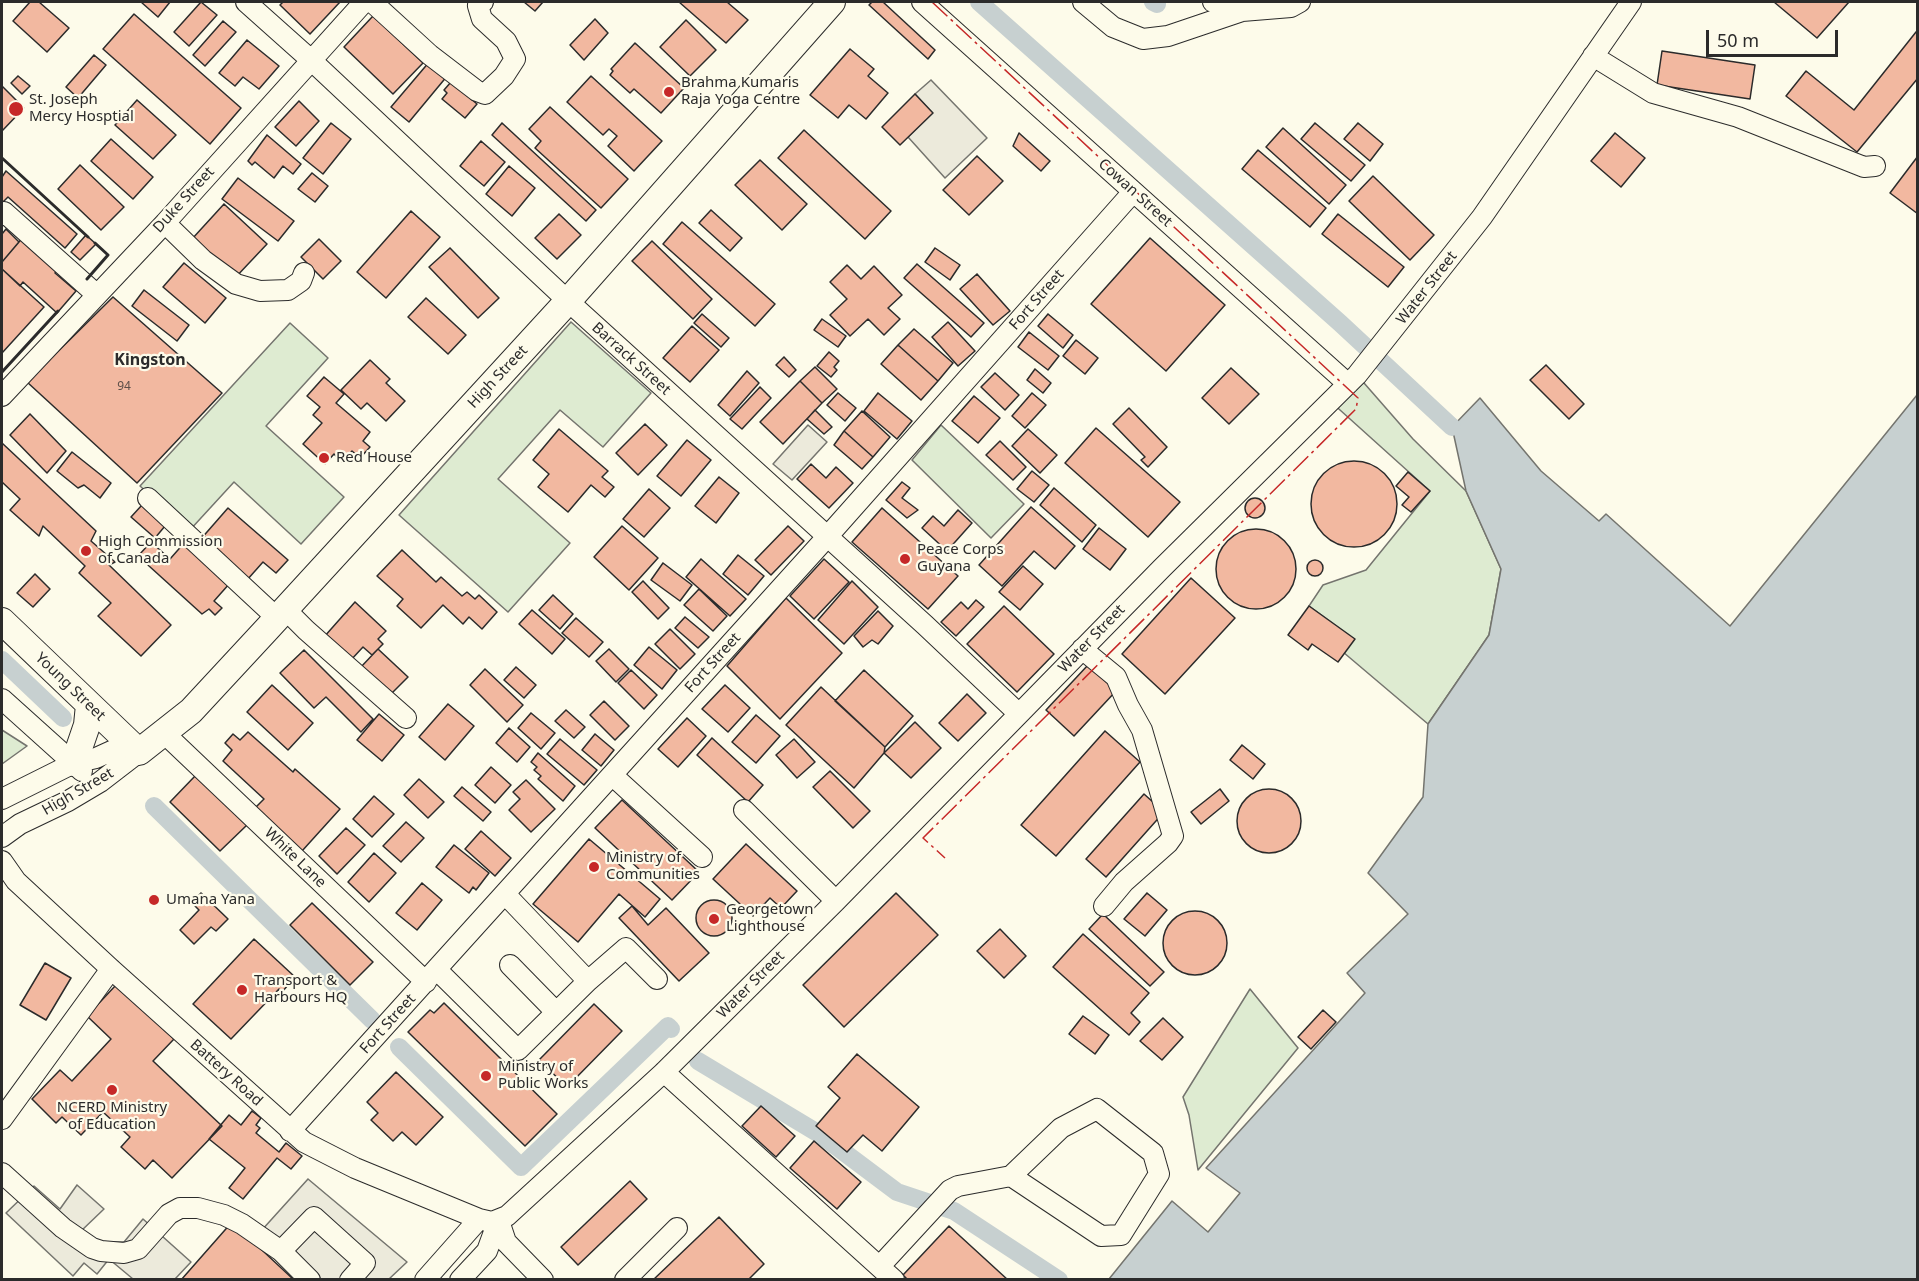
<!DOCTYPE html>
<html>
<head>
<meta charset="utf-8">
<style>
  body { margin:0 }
  #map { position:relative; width:1919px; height:1281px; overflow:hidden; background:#fdfbea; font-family:"Noto Sans",sans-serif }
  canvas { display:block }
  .frame { position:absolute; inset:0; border:3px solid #2b2b2b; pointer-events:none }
  .scale { position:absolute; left:1706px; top:30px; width:132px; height:27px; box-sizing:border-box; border:3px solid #2b2b2b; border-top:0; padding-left:8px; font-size:18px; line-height:21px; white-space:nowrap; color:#2b2b2b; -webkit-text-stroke:4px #fdfbea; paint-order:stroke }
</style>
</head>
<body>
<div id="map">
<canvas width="1919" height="1281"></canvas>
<div class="frame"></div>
<div class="scale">50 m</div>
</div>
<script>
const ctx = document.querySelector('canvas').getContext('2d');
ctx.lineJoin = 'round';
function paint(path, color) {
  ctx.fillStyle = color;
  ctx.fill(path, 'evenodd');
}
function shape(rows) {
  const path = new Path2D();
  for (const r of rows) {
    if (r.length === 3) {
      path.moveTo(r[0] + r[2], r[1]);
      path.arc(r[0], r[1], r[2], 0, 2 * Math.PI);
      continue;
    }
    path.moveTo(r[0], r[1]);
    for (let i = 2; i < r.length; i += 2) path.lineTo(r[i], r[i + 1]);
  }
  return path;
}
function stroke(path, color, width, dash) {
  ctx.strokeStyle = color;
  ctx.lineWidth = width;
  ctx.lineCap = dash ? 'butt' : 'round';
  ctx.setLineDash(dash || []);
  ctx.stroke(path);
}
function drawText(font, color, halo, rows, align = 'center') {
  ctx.font = font + ' "Noto Sans",sans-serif';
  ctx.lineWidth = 4.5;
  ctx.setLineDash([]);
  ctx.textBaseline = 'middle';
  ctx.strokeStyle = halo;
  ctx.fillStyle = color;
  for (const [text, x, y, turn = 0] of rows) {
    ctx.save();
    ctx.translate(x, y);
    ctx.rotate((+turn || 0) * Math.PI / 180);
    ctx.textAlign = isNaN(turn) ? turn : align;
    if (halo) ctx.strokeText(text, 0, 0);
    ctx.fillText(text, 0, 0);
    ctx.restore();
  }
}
const green = shape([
  [571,322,651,393,603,447,560,410,498,479,570,543,508,612,399,515,571,322],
  [290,323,328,358,266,426,344,497,301,544,234,482,189,531,140,486,290,323],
  [1357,375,1413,439,1466,491,1501,569,1489,635,1428,724,1343,652,1354,639,1309,606,1323,585,1366,570,1430,491,1330,401,1357,375],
  [941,425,1024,504,991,538,912,460,941,425],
  [2,730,27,746,2,764,2,730],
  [1250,989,1298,1048,1198,1170,1189,1115,1183,1097,1250,989]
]);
paint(green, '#deebd1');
stroke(green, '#74746e', 1.5);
const parking = shape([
  [931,80,987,138,945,178,908,137,932,113,915,94,931,80],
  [808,425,827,442,792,480,773,464,808,425],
  [308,1179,407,1262,389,1279,318,1279,261,1231,308,1179],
  [77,1185,104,1209,80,1232,94,1242,124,1242,143,1219,191,1262,175,1279,133,1279,109,1259,97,1274,84,1263,73,1276,6,1213,34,1186,60,1209,77,1185]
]);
paint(parking, '#eceadb');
stroke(parking, '#74746e', 1.5);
const water = shape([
  [1917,395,1917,1279,1109,1279,1172,1201,1208,1232,1240,1193,1206,1168,1365,993,1347,973,1408,914,1368,873,1423,797,1428,724,1489,635,1501,569,1466,491,1452,427,1480,398,1541,471,1599,521,1606,514,1730,626,1917,395]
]);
paint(water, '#c7d0d0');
stroke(water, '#74746e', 1.5);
stroke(shape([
  [979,2,1340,323,1452,427],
  [1153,2,1157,4],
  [2,660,63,718],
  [154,806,372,1020],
  [399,1047,521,1167,668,1026,671,1029],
  [698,1061,821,1135,897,1192,954,1211,1059,1280]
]), '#c7d0d0', 18);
const building = shape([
  [30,2,39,2,69,28,47,52,13,21,30,2],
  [141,2,170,2,158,17,141,2],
  [201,2,217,15,189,46,174,32,201,2],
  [283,2,340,2,310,34,280,5,283,2],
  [524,2,543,2,535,11,524,2],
  [679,2,727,2,748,20,726,43,679,2],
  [872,2,883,2,935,50,928,59,869,5,872,2],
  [1774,2,1849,2,1817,38,1774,2],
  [134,14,241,108,210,144,103,49,134,14],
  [373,16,423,63,393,94,344,47,373,16],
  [595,19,608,33,584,60,570,45,595,19],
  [686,20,716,50,690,76,660,47,686,20],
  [223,21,236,32,205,66,193,55,223,21],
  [1916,32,1918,34,1918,78,1857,152,1786,96,1806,71,1854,110,1916,32],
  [247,40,279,66,259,89,243,77,235,86,219,73,247,40],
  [635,43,684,88,661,113,634,89,630,93,610,75,613,71,611,69,635,43],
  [850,49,874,69,868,76,888,93,866,119,849,105,838,118,810,95,850,49],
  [1662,51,1755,65,1750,99,1657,85,1662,51],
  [94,55,106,65,78,98,66,87,94,55],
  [430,61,448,75,409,122,391,107,430,61],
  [18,76,30,86,22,94,11,83,18,76],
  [591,76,662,141,634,171,608,146,617,136,609,129,603,135,567,102,591,76],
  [451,82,477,104,465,118,442,99,447,93,444,90,451,82],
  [2,86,24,108,2,131,2,86],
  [915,94,933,113,900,145,882,127,915,94],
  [137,100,176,135,153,159,115,125,137,100],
  [299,101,319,121,296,146,275,127,299,101],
  [550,107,628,179,601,208,535,148,541,141,529,129,550,107],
  [331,123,351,139,323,174,303,158,331,123],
  [502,123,596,210,586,221,492,135,502,123],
  [1315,123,1365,165,1351,181,1301,139,1315,123],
  [1358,123,1383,144,1370,161,1344,139,1358,123],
  [1283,128,1346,185,1329,204,1266,147,1283,128],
  [804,130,891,211,865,239,778,158,804,130],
  [1019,133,1050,161,1041,171,1013,146,1019,133],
  [1615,133,1645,158,1621,187,1591,161,1615,133],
  [267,135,301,164,293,174,283,166,274,178,255,162,252,165,248,161,267,135],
  [111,139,153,177,133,199,91,161,111,139],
  [481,141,505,162,484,186,460,166,481,141],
  [1258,150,1326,208,1310,227,1242,169,1258,150],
  [977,156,1003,181,969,215,943,190,977,156],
  [1918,156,1918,214,1890,193,1918,156],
  [760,160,807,204,782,230,735,185,760,160],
  [80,165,124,207,101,230,58,189,80,165],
  [509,166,535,188,512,216,486,194,509,166],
  [6,171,77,234,65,248,8,197,3,202,2,200,2,177,6,171],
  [312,173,328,186,315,202,298,189,312,173],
  [1373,176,1434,235,1410,260,1349,201,1373,176],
  [238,178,294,221,278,241,222,199,238,178],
  [224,204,267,244,234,279,192,239,224,204],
  [711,210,742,238,730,251,699,223,711,210],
  [411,211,440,237,386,298,357,272,411,211],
  [559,214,581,235,557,259,535,238,559,214],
  [1338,214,1404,267,1388,287,1322,234,1338,214],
  [682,222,775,304,755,326,663,244,682,222],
  [6,229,19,242,2,262,2,234,6,229],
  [86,235,96,244,80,260,71,252,86,235],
  [24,236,59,268,55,273,76,291,57,313,23,282,20,286,2,269,2,262,24,236],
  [1150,238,1225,305,1166,371,1091,304,1150,238],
  [319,239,341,261,323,279,301,257,319,239],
  [652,241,712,299,693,319,632,261,652,241],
  [450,248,499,298,478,318,429,267,450,248],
  [935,248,960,265,950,280,925,262,935,248],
  [184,263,226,298,205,323,163,287,184,263],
  [917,264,984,323,971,337,904,278,917,264],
  [847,265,861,279,874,266,902,295,888,308,900,319,884,335,868,319,850,336,830,315,847,299,830,282,847,265],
  [2,269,44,307,2,353,2,269],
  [977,274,1010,311,993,325,960,289,977,274],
  [144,290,189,325,177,341,132,306,144,290],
  [113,297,222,393,137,483,27,382,113,297],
  [426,298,466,335,448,354,408,317,426,298],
  [702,314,729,338,721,347,694,323,702,314],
  [1048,314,1073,335,1063,348,1038,326,1048,314],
  [822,319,846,336,838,347,814,330,822,319],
  [948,322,975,351,958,366,932,337,948,322],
  [692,326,719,350,690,382,663,358,692,326],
  [914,329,953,363,938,381,898,345,914,329],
  [1029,332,1059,356,1048,370,1018,347,1029,332],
  [1076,340,1098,358,1085,374,1063,356,1076,340],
  [898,345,938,381,921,400,881,364,898,345],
  [829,352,839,361,834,367,837,370,831,377,817,366,829,352],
  [784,357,796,370,789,377,776,365,784,357],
  [370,360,390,379,386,383,405,401,386,421,367,403,361,409,341,390,370,360],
  [1546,365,1584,404,1569,419,1530,380,1546,365],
  [815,367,837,389,822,403,800,381,815,367],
  [1231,368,1259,394,1229,424,1202,398,1231,368],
  [1035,369,1051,383,1043,393,1027,380,1035,369],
  [747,371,759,383,730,416,718,405,747,371],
  [995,373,1019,395,1005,410,981,387,995,373],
  [324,377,344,394,336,403,370,432,363,441,370,447,360,458,352,451,342,462,334,454,325,464,303,444,322,423,313,415,320,407,307,396,324,377],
  [800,381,822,403,783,444,760,422,800,381],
  [760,387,771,398,742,429,730,419,760,387],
  [838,393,856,408,845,421,827,405,838,393],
  [878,393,912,421,897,439,864,411,878,393],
  [1032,393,1046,405,1025,428,1012,416,1032,393],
  [974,396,1000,418,978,443,952,421,974,396],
  [1129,408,1167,447,1148,467,1141,460,1145,457,1113,424,1129,408],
  [815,410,832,427,824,434,807,419,815,410],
  [862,411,890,437,873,457,844,431,862,411],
  [30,414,66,451,47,473,10,435,30,414],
  [645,424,667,445,638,475,616,453,645,424],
  [1096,428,1180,502,1148,537,1065,463,1096,428],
  [559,429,608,471,602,477,614,487,605,497,591,485,568,512,538,487,549,474,533,460,559,429],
  [1028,429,1057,455,1040,473,1012,446,1028,429],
  [844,431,873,457,862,469,834,445,844,431],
  [687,440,711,460,681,496,657,476,687,440],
  [1000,441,1026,467,1013,480,986,455,1000,441],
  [2,443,96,531,91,541,115,562,109,565,171,625,141,656,98,616,111,603,79,573,85,566,43,526,39,536,10,510,20,499,2,482,2,443],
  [72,452,111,483,100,498,84,485,78,488,57,471,72,452],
  [1354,504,43],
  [811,464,826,478,836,467,853,483,829,508,797,479,811,464],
  [1032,471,1049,485,1034,502,1017,489,1032,471],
  [1408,472,1430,491,1411,512,1402,505,1409,497,1396,486,1408,472],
  [719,477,739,493,716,523,695,506,719,477],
  [902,482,910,488,902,498,918,510,907,518,886,500,902,482],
  [1054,488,1096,525,1082,542,1040,505,1054,488],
  [649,489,670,508,644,537,623,519,649,489],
  [1255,508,10],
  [142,505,165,526,155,538,131,517,142,505],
  [1031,507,1075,546,1055,569,1034,551,1002,586,979,565,1031,507],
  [228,508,288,560,276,573,263,562,247,580,200,540,228,508],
  [882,508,958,576,928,609,852,542,882,508],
  [958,510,972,523,947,551,922,528,933,516,944,526,958,510],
  [622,526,658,558,629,590,594,557,622,526],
  [788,526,804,541,771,575,755,560,788,526],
  [1099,528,1126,549,1110,570,1083,549,1099,528],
  [1256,569,40],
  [151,542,170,559,185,542,230,583,214,601,222,608,215,615,209,609,202,614,138,556,151,542],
  [402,550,436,582,441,577,462,596,467,592,475,599,479,595,497,612,482,629,469,617,463,624,443,605,421,628,397,606,403,599,377,576,402,550],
  [738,555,764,576,748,595,723,574,738,555],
  [701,559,746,599,730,616,686,577,701,559],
  [824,559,849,582,814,619,790,596,824,559],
  [1315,568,8],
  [663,563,692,585,680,601,651,580,663,563],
  [1023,566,1043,584,1020,610,999,592,1023,566],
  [35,574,50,589,33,607,17,593,35,574],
  [1191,578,1235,618,1165,694,1122,654,1191,578],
  [643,581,669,608,658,619,632,592,643,581],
  [852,581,878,607,844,644,818,620,852,581],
  [699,589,727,616,713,631,684,605,699,589],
  [553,595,573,614,560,629,539,610,553,595],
  [786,598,842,653,780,719,727,666,786,598],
  [976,600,984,607,956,636,941,622,961,602,968,609,976,600],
  [355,602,386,631,378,639,383,644,372,655,363,647,350,661,324,637,355,602],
  [1004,606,1054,654,1017,692,967,644,1004,606],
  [1309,606,1355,639,1338,662,1312,644,1308,650,1288,635,1309,606],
  [532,610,565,639,552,654,519,624,532,610],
  [878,611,893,626,878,644,872,640,863,647,854,636,878,611],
  [685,617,709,637,698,648,675,628,685,617],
  [576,618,603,642,589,657,562,633,576,618],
  [670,629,695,654,680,669,655,644,670,629],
  [649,647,677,670,662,689,634,665,649,647],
  [378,649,408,677,390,695,360,668,378,649],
  [609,649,629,669,616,682,596,661,609,649],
  [304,650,373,719,361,732,326,697,314,708,280,673,304,650],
  [1088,665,1116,691,1074,736,1046,710,1088,665],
  [516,667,536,685,524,698,504,680,516,667],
  [485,669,523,705,507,722,470,685,485,669],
  [631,670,657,695,644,709,618,683,631,670],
  [864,670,913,716,885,747,835,701,864,670],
  [272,685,313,723,288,750,247,712,272,685],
  [725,685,750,708,728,732,702,709,725,685],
  [821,687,885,747,884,753,854,788,786,725,821,687],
  [967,694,986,713,958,741,939,723,967,694],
  [604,701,629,726,615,740,590,715,604,701],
  [448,704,474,726,445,760,419,737,448,704],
  [566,710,585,727,574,738,555,721,566,710],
  [531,713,555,733,541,749,518,728,531,713],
  [379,714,404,735,382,761,357,740,379,714],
  [756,715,780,736,756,763,732,742,756,715],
  [687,718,706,736,678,767,658,749,687,718],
  [915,722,941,748,911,778,884,753,915,722],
  [509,728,530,747,517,762,496,743,509,728],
  [1105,731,1140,762,1056,856,1021,825,1105,731],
  [248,732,293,772,295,769,340,809,302,851,255,808,264,799,223,761,232,750,225,743,233,734,240,740,248,732],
  [595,734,614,750,601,766,582,750,595,734],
  [712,738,763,785,748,802,697,755,712,738],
  [560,739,597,770,584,785,547,754,560,739],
  [794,739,815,762,797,778,776,755,794,739],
  [1242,745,1265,764,1253,779,1230,760,1242,745],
  [538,753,575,786,563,801,538,779,541,776,534,770,537,767,531,762,538,753],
  [491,767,511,785,495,803,475,785,491,767],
  [830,771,870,811,853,828,813,787,830,771],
  [196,775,247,825,220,851,170,802,196,775],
  [419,779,444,802,428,818,404,795,419,779],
  [526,780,555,809,531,832,509,810,520,799,513,792,526,780],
  [462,787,491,812,483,821,454,796,462,787],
  [1220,789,1229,801,1201,824,1191,812,1220,789],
  [1269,821,32],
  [1144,794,1164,812,1106,877,1086,859,1144,794],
  [374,796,394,814,372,837,353,819,374,796],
  [622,800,699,872,672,900,595,828,622,800],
  [406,822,424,838,401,862,383,846,406,822],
  [346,828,365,845,337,874,319,856,346,828],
  [481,831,511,858,495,876,465,849,481,831],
  [589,839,660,899,645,917,619,894,578,942,533,904,589,839],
  [746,844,797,891,781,908,770,898,753,916,713,879,746,844],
  [454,845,489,873,476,890,473,887,469,893,436,867,454,845],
  [374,853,396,873,369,902,348,882,374,853],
  [422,883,442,900,417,930,396,913,422,883],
  [201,893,228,919,216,931,211,927,194,944,180,930,199,910,192,903,201,893],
  [896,893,938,935,844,1027,803,985,896,893],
  [1147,893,1167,910,1145,936,1124,919,1147,893],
  [714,918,18],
  [312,903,373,962,350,985,290,925,312,903],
  [632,906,648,925,666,908,709,953,679,981,619,918,632,906],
  [1195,943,32],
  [1103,914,1164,972,1150,986,1089,929,1103,914],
  [1000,929,1026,956,1004,978,977,951,1000,929],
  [1083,934,1149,993,1131,1013,1140,1022,1129,1035,1053,967,1083,934],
  [254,939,295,977,282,992,279,989,231,1039,193,1004,254,939],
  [45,963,71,978,46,1020,20,1005,45,963],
  [116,985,174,1039,153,1061,222,1126,172,1178,153,1160,145,1169,121,1147,130,1137,103,1112,81,1135,62,1117,56,1123,32,1099,60,1070,72,1081,111,1039,87,1016,116,985],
  [444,1003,557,1114,525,1146,408,1032,430,1010,434,1013,444,1003],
  [594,1004,622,1031,567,1087,539,1060,594,1004],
  [1323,1010,1336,1022,1311,1049,1298,1037,1323,1010],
  [1083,1016,1109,1035,1095,1054,1069,1034,1083,1016],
  [1163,1018,1183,1037,1162,1060,1140,1041,1163,1018],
  [857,1054,919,1107,882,1151,863,1135,847,1152,816,1126,840,1098,828,1087,857,1054],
  [396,1072,443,1117,416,1145,402,1132,393,1141,371,1120,378,1113,367,1102,396,1072],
  [761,1106,795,1136,776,1157,742,1126,761,1106],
  [252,1111,261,1118,256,1125,260,1128,256,1133,279,1152,286,1143,302,1156,291,1169,277,1158,243,1199,229,1188,245,1168,209,1139,229,1115,241,1125,252,1111],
  [814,1141,861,1182,837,1209,790,1168,814,1141],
  [630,1181,647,1199,578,1265,561,1247,630,1181],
  [719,1217,764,1264,748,1280,653,1280,719,1217],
  [232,1222,294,1280,181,1280,232,1222],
  [949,1226,1008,1280,908,1280,903,1275,949,1226]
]);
paint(building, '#f2b8a0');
stroke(building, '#2b2b2b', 1.5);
const minor = shape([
  [246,2,311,60,568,301,925,625,1019,714],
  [372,2,430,55,477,91,485,94,504,76,515,59,506,41,482,19,478,6,483,2],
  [922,2,1348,384],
  [1083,2,1113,27,1143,39,1168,36,1242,11],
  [1213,2,1242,11,1291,7,1300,2],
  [1593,56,1653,93,1738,117,1864,167,1875,166],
  [2,215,4,212,96,294],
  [165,223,203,260,236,284,260,291,288,290,301,281,304,273],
  [2,396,165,223,364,2],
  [148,498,277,618],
  [285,609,306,630,406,718],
  [1082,649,1116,677,1128,705,1142,730,1173,836,1168,843,1124,882,1104,906],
  [2,699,82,771],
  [164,733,426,982],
  [612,775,702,857],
  [2,799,74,763,96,758,129,743],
  [744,810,836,901],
  [2,837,20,824,68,801,100,782,139,752],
  [2,861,16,881,111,969,304,1142,355,1168,479,1219,492,1222],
  [510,965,556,1012],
  [437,970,518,1050,588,981,505,894],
  [588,981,626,948,657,979],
  [664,1072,894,1280],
  [2,1119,111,969],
  [290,1131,827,537,1133,192],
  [2,1173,63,1228,92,1248,101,1251,124,1253,138,1249,169,1214,180,1208,198,1208,224,1215,242,1224,281,1251,310,1280],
  [499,1221,506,1242,543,1280],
  [492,1222,507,1216,664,1072,836,901,1162,568,1357,375,1482,217,1631,2],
  [281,1251,314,1217,365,1263,350,1280],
  [880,1266,950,1190,958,1186,1011,1176,1101,1236,1121,1235,1159,1174,1153,1153,1097,1109,1061,1128,1011,1176],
  [425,1280,479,1219],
  [460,1280,487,1251,494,1232,492,1222],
  [625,1280,677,1228]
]);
const major = shape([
  [2,621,139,752,191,711,268,628,568,301,832,2],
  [74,763,87,725,89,705]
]);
stroke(minor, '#2b2b2b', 22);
stroke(major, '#2b2b2b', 28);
stroke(minor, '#fdfbea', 20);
stroke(major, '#fdfbea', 26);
stroke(shape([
  [2,158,88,237],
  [87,279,108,255,95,243],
  [2,372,58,311]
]), '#2b2b2b', 3);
stroke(shape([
  [932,2,1358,398,1356,409,923,838,945,858]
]), '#c62828', 1.5, [21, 4.5, 3, 4.5]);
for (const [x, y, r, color] of [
  [669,92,6,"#c62828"],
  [16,109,8,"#c62828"],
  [324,458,6,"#c62828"],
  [86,551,6,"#c62828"],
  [905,559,6,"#c62828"],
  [594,867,6,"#c62828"],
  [154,900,6,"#c62828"],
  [714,919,6,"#c62828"],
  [242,990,6,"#c62828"],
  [486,1076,6,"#c62828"],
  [112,1090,6,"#c62828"]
]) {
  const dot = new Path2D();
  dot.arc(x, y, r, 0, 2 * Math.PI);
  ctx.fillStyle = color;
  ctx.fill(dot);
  stroke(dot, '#fdfbea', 2);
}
drawText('12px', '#5d4e48', null, [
  ["94",124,387]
]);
drawText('15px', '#2b2b2b', '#fdfbea', [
  ["Brahma Kumaris",681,83],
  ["Raja Yoga Centre",681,100],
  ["St. Joseph",29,100],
  ["Mercy Hosptial",29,117],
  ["Red House",336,458],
  ["High Commission",98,542],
  ["of Canada",98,559],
  ["Peace Corps",917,550],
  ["Guyana",917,567],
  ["Ministry of",606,858],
  ["Communities",606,875],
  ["Umana Yana",166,900],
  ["Georgetown",726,910],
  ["Lighthouse",726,927],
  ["Transport &",254,981],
  ["Harbours HQ",254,998],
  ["Ministry of",498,1067],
  ["Public Works",498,1084],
  ["NCERD Ministry",112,1108,"center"],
  ["of Education",112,1125,"center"]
], 'left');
drawText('15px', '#2b2b2b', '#fdfbea', [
  ["Cowan Street",1135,193,42],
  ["Duke Street",184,200,-48],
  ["Water Street",1427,288,-52],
  ["Fort Street",1037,300,-49],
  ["Barrack Street",631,359,42],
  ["High Street",498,377,-47],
  ["Water Street",1092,639,-46],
  ["Fort Street",713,663,-48],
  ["Young Street",70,687,44],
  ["High Street",78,792,-30],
  ["White Lane",295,858,44],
  ["Water Street",751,985,-45],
  ["Fort Street",388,1024,-48],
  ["Battery Road",226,1073,42]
]);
drawText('bold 16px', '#2b2b2b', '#fdfbea', [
  ["Kingston",150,360]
]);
</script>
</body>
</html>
